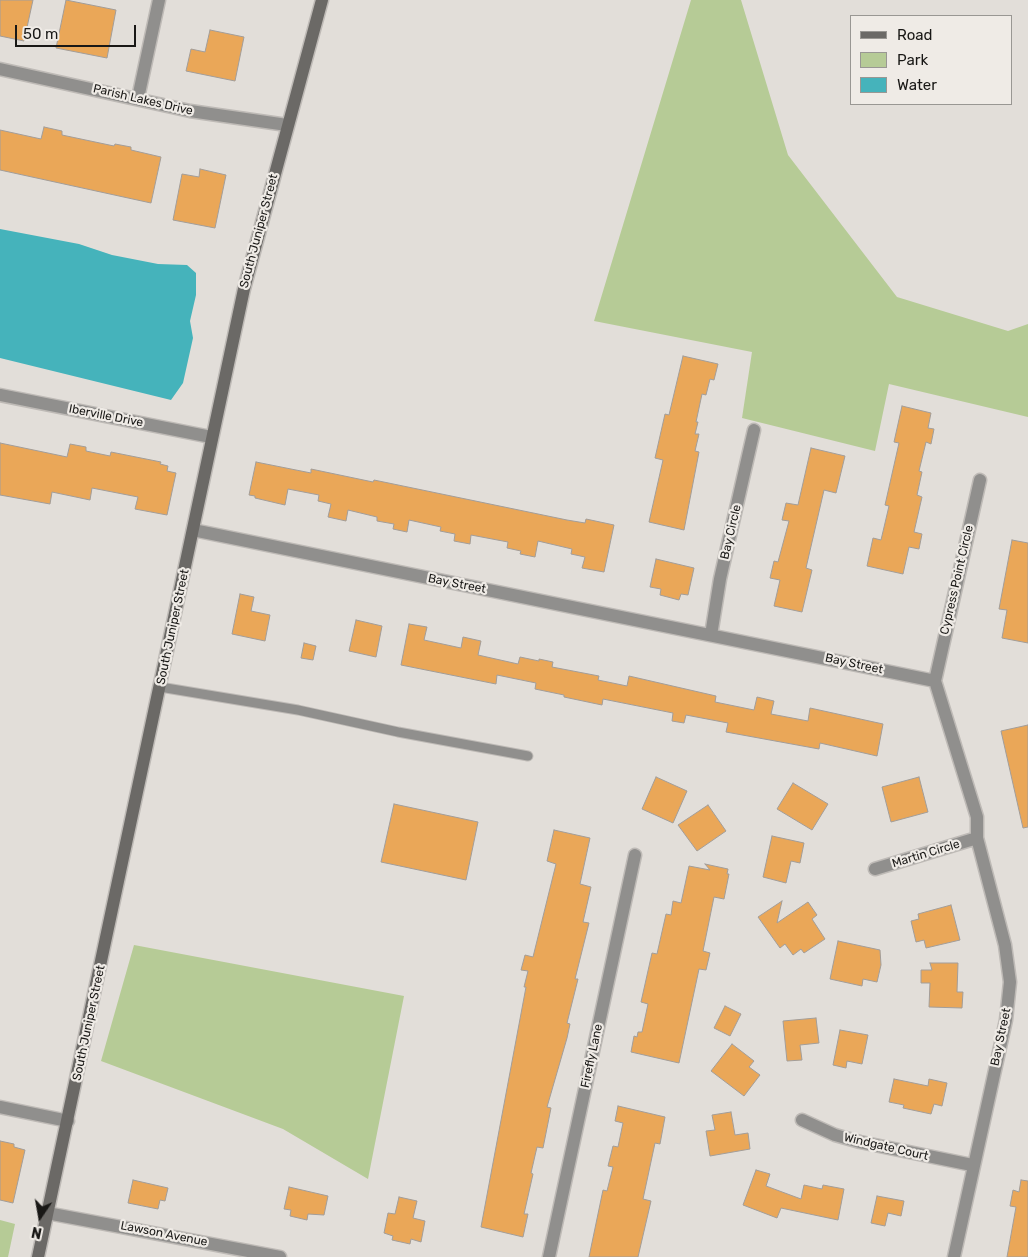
<!DOCTYPE html>
<html>
<head>
<meta charset="utf-8">
<style>
  body { margin:0 }
  #map { position:relative; width:1028px; height:1257px; overflow:hidden; background:#e2ded9; font-family:Rubik,sans-serif }
  canvas { display:block }
  .legend { position:absolute; left:850px; top:15px; width:162px; height:90px; box-sizing:border-box; background:#efebe6; border:1px solid #999793; margin:0; padding:6px 9px; list-style:none; font-size:15px; color:#191816 }
  .legend li { display:flex; align-items:center; gap:10px; height:25px }
  .legend b { width:25px; border:1px solid #999793 }
  .north { position:absolute; left:15px; top:1192px; width:50px; height:50px; -webkit-text-stroke:4px #efebe6; paint-order:stroke; rotate:192deg; font-size:14px; font-weight:700; line-height:20px; text-align:center; color:#191816 }
  .north::after { content:''; display:block; margin:auto; width:18px; height:22px; background:#191816; clip-path:polygon(50% 0,100% 100%,50% 72%,0 100%) }
  .scale { position:absolute; left:15px; top:25px; width:121px; height:22px; box-sizing:border-box; border:2px solid #191816; border-top:0; padding-left:6px; font-size:15px; line-height:18px; white-space:nowrap; color:#191816; -webkit-text-stroke:4px #efebe6; paint-order:stroke }
</style>
</head>
<body>
<div id="map">
<canvas width="1028" height="1257"></canvas>
<ul class="legend">
<li><b style="height:6px;background:#6b6966"></b>Road</li>
<li><b style="height:14px;background:#b6cb96"></b>Park</li>
<li><b style="height:14px;background:#45b3bb"></b>Water</li>
</ul>
<div class="north">N</div>
<div class="scale">50 m</div>
</div>
<script>
const ctx = document.querySelector('canvas').getContext('2d');
ctx.lineJoin = 'round';
function paint(path, color) {
  ctx.fillStyle = color;
  ctx.fill(path, 'evenodd');
}
function shape(rows) {
  const path = new Path2D();
  for (const r of rows) {
    path.moveTo(r[0], r[1]);
    for (let i = 2; i < r.length; i += 2) path.lineTo(r[i], r[i + 1]);
  }
  return path;
}
function stroke(path, color, width, dash) {
  ctx.strokeStyle = color;
  ctx.lineWidth = width;
  ctx.lineCap = dash ? 'butt' : 'round';
  ctx.setLineDash(dash || []);
  ctx.stroke(path);
}
function drawText(font, color, halo, rows, align = 'center') {
  ctx.font = font + ' Rubik,sans-serif';
  ctx.lineWidth = 4.5;
  ctx.setLineDash([]);
  ctx.textBaseline = 'middle';
  ctx.strokeStyle = halo;
  ctx.fillStyle = color;
  for (const [text, x, y, turn = 0] of rows) {
    ctx.save();
    ctx.translate(x, y);
    ctx.rotate((+turn || 0) * Math.PI / 180);
    ctx.textAlign = isNaN(turn) ? turn : align;
    if (halo) ctx.strokeText(text, 0, 0);
    ctx.fillText(text, 0, 0);
    ctx.restore();
  }
}
paint(shape([
  [691,0,741,0,788,155,897,297,1008,331,1028,324,1028,417,889,384,875,451,742,418,752,352,594,321],
  [134,945,404,996,368,1179,283,1129,101,1061],
  [0,1220,15,1224,8,1257,0,1257]
]), '#b6cb96');
paint(shape([
  [0,229,79,244,112,255,158,264,187,265,196,273,196,295,190,321,193,338,183,383,171,400,0,358]
]), '#45b3bb');
const building = shape([
  [0,0,33,0,24,41,0,36,0,0],
  [66,0,116,10,107,58,56,48,66,0],
  [210,30,244,37,235,81,186,71,191,49,205,52,210,30],
  [44,127,62,131,62,135,114,146,115,144,131,147,131,150,161,157,151,203,0,170,0,130,41,139,44,127],
  [200,169,226,175,215,228,173,220,182,174,199,177,200,169],
  [683,356,718,364,714,380,710,379,706,395,702,394,696,422,698,422,695,434,699,434,695,451,699,452,684,530,649,522,663,460,655,458,665,414,669,415,683,356],
  [902,406,931,413,928,428,934,429,931,444,926,442,919,471,922,472,917,495,922,497,914,532,922,534,919,549,909,547,903,574,867,566,873,538,881,540,889,506,885,505,899,443,894,442,902,406],
  [0,443,67,457,70,444,86,447,86,451,110,456,111,452,161,462,160,464,168,466,167,471,176,473,167,515,135,509,138,497,92,488,90,500,52,492,50,504,0,495,0,443],
  [811,448,845,456,836,493,824,490,806,568,812,570,802,612,774,606,780,580,770,578,774,561,778,562,789,521,782,520,786,503,798,505,811,448],
  [256,462,311,473,311,469,373,482,374,480,567,520,585,523,586,519,614,525,604,572,582,568,585,557,571,554,572,549,538,541,535,557,520,554,521,551,507,548,508,542,471,535,470,544,454,541,455,534,440,531,441,527,409,520,407,532,393,529,394,524,377,521,377,517,348,510,346,521,328,517,331,504,318,501,319,495,288,489,285,505,255,498,255,496,249,495,256,462],
  [1012,540,1028,543,1028,643,1002,638,1007,610,999,609,1012,540],
  [656,559,694,568,688,595,681,594,679,600,660,595,661,589,650,587,656,559],
  [240,594,254,597,251,611,270,615,265,641,232,634,240,594],
  [356,620,382,626,376,657,349,651,356,620],
  [409,624,427,627,424,640,461,648,463,637,481,641,478,655,518,664,520,657,539,661,539,659,553,662,552,667,599,676,598,680,627,686,629,676,716,696,715,702,754,710,757,697,774,701,771,714,808,721,810,708,883,724,877,756,820,743,819,749,726,732,728,723,686,715,684,723,672,721,673,713,603,699,602,705,564,697,564,695,535,689,536,683,497,675,496,684,401,665,409,624],
  [304,643,316,646,313,660,301,658,304,643],
  [1028,725,1028,827,1023,828,1001,731,1028,725],
  [656,777,687,791,673,823,642,809,656,777],
  [919,777,928,812,891,822,882,787,919,777],
  [793,783,828,804,812,830,777,809,793,783],
  [394,804,478,822,466,880,381,862,394,804],
  [708,805,726,831,697,851,678,825,708,805],
  [554,830,590,838,580,884,591,887,583,922,589,923,575,979,578,979,567,1023,570,1024,567,1038,547,1107,551,1108,543,1148,537,1147,531,1173,533,1174,524,1214,528,1214,523,1237,481,1227,526,987,524,987,528,971,521,970,525,955,533,957,556,864,547,861,554,830],
  [772,836,804,843,800,863,791,861,786,883,763,877,772,836],
  [705,864,728,869,727,874,729,874,724,899,714,897,703,951,710,953,706,970,699,969,679,1063,631,1052,634,1036,637,1037,638,1032,642,1032,648,1004,641,1002,652,953,657,954,666,914,671,915,673,901,681,903,689,866,710,870,705,864],
  [782,901,777,923,808,902,817,915,812,919,825,939,804,953,801,949,793,955,785,944,780,948,758,917,782,901],
  [951,905,960,940,926,948,924,940,916,942,911,921,919,919,918,914,951,905],
  [838,941,880,950,881,965,877,982,863,979,862,986,830,979,838,941],
  [930,963,958,963,957,992,963,992,962,1008,929,1007,930,983,921,983,921,970,932,970,930,963],
  [725,1006,741,1014,730,1036,714,1028,725,1006],
  [816,1018,819,1043,800,1045,802,1060,787,1061,783,1021,816,1018],
  [840,1030,868,1035,862,1064,847,1061,846,1068,833,1065,840,1030],
  [732,1044,754,1061,749,1067,760,1075,744,1096,711,1071,732,1044],
  [894,1079,928,1086,929,1079,947,1083,942,1106,934,1104,931,1114,903,1108,904,1105,889,1102,894,1079],
  [618,1106,665,1117,660,1144,655,1143,643,1199,651,1201,638,1257,589,1257,603,1190,607,1191,613,1167,608,1166,613,1146,618,1147,623,1123,615,1121,618,1106],
  [731,1112,735,1135,748,1133,750,1149,710,1156,706,1131,715,1130,712,1115,731,1112],
  [0,1141,14,1144,14,1147,25,1150,13,1203,0,1200,0,1141],
  [756,1170,770,1174,766,1186,801,1199,804,1185,822,1189,823,1185,844,1189,838,1220,781,1208,777,1218,743,1205,756,1170],
  [133,1180,168,1188,165,1201,160,1200,158,1209,128,1203,133,1180],
  [1021,1180,1028,1181,1028,1257,1007,1257,1016,1207,1010,1206,1013,1190,1019,1192,1021,1180],
  [289,1187,328,1196,324,1215,308,1214,307,1220,290,1216,291,1210,284,1209,289,1187],
  [877,1196,904,1201,901,1216,888,1213,885,1226,871,1223,877,1196],
  [399,1197,417,1201,413,1218,425,1221,421,1242,411,1239,410,1244,392,1240,393,1236,384,1233,388,1213,395,1214,399,1197]
]);
paint(building, '#eaa758');
stroke(building, '#a29d99', 1);
const lane = shape([
  [160,687,298,710,398,732,528,756]
]);
const street = shape([
  [0,69,190,111,287,125],
  [138,98,159,0],
  [0,395,211,437],
  [193,530,935,681,977,817,977,838,1005,945,1010,982,1006,1020,954,1257],
  [711,635,720,579,754,430],
  [935,681,980,480],
  [875,869,977,838],
  [0,1107,68,1121],
  [802,1120,835,1135,860,1142,972,1165],
  [47,1213,280,1257],
  [549,1257,635,855]
]);
const secondary = shape([
  [38,1257,244,289,322,0]
]);
stroke(lane, '#bebab6', 11);
stroke(street, '#bebab6', 15);
stroke(secondary, '#bebab6', 15);
stroke(lane, '#908f8d', 9);
stroke(street, '#908f8d', 12);
stroke(secondary, '#6b6966', 12);
drawText('12px', '#191816', '#efebe6', [
  ["Parish Lakes Drive",143,100,13],
  ["South Juniper Street",259,231,-75],
  ["Iberville Drive",106,416,11],
  ["Bay Circle",731,532,-77],
  ["Cypress Point Circle",957,580,-77],
  ["Bay Street",457,584,11],
  ["South Juniper Street",173,627,-78],
  ["Bay Street",854,664,12],
  ["Martin Circle",926,854,-17],
  ["South Juniper Street",89,1023,-78],
  ["Bay Street",1001,1037,-78],
  ["Firefly Lane",592,1056,-78],
  ["Windgate Court",886,1147,13],
  ["Lawson Avenue",164,1234,11]
]);
</script>
</body>
</html>
